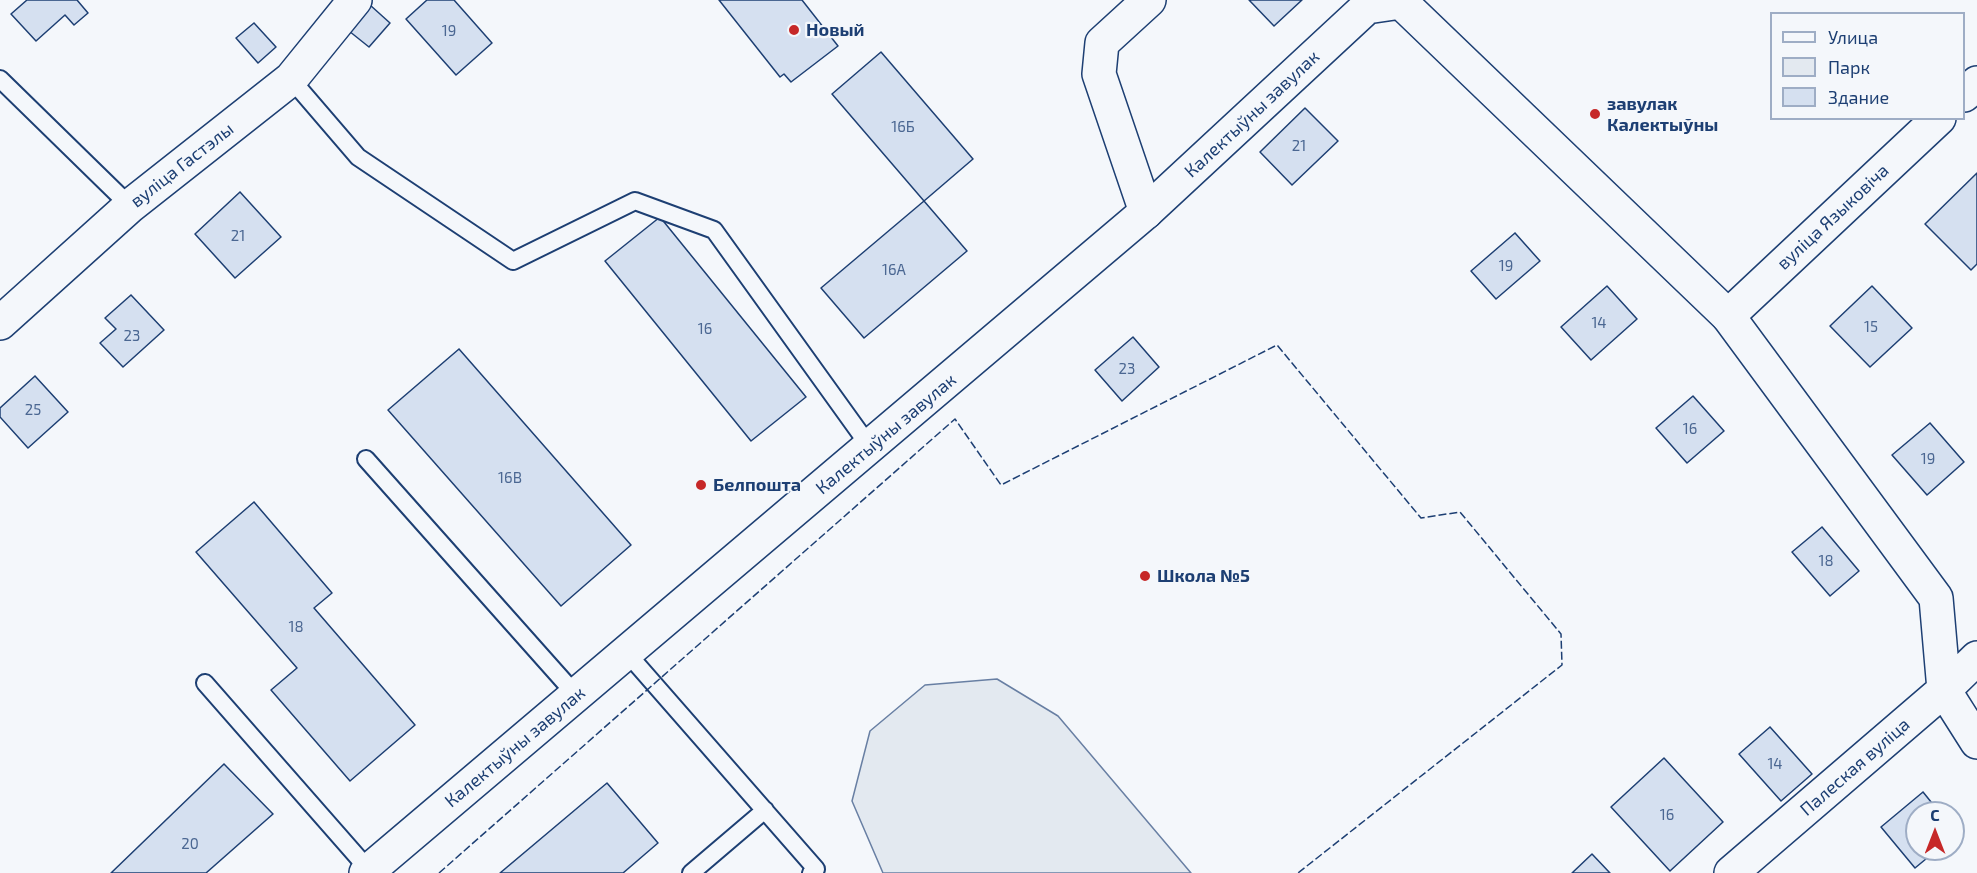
<!DOCTYPE html>
<html>
<head>
<meta charset="utf-8">
<style>
  body { margin:0 }
  #map { position:relative; width:1977px; height:873px; overflow:hidden; background:#f4f7fb; font-family:"Exo 2",sans-serif }
  canvas { display:block }
  .legend { position:absolute; left:1770px; top:12px; width:195px; height:108px; box-sizing:border-box; background:#f4f7fb; border:2px solid #9eadc5; margin:0; padding:8px 10px; list-style:none; font-size:18px; color:#1d3f73 }
  .legend li { display:flex; align-items:center; gap:12px; height:30px }
  .legend b { width:30px; border:2px solid #9eadc5 }
  .north { position:absolute; left:1905px; top:801px; width:60px; height:60px; box-sizing:border-box; background:#f4f7fb; border:2px solid #9eadc5; border-radius:50%; rotate:0deg; font-size:16px; font-weight:700; line-height:24px; text-align:center; color:#1d3f73 }
  .north::after { content:''; display:block; margin:auto; width:21px; height:27px; background:#c62828; clip-path:polygon(50% 0,100% 100%,50% 72%,0 100%) }
</style>
</head>
<body>
<div id="map">
<canvas width="1977" height="873"></canvas>
<ul class="legend">
<li><b style="height:8px;background:#f4f7fb"></b>Улица</li>
<li><b style="height:16px;background:#e3e9f0"></b>Парк</li>
<li><b style="height:16px;background:#d5e0f0"></b>Здание</li>
</ul>
<div class="north">С</div>
</div>
<script>
const ctx = document.querySelector('canvas').getContext('2d');
ctx.lineJoin = 'round';
function paint(path, color) {
  ctx.fillStyle = color;
  ctx.fill(path, 'evenodd');
}
function shape(rows) {
  const path = new Path2D();
  for (const r of rows) {
    path.moveTo(r[0], r[1]);
    for (let i = 2; i < r.length; i += 2) path.lineTo(r[i], r[i + 1]);
  }
  return path;
}
function stroke(path, color, width, dash) {
  ctx.strokeStyle = color;
  ctx.lineWidth = width;
  ctx.lineCap = dash ? 'butt' : 'round';
  ctx.setLineDash(dash || []);
  ctx.stroke(path);
}
function drawText(font, color, halo, rows, align = 'center') {
  ctx.font = font + ' "Exo 2",sans-serif';
  ctx.lineWidth = 4.5;
  ctx.setLineDash([]);
  ctx.textBaseline = 'middle';
  ctx.strokeStyle = halo;
  ctx.fillStyle = color;
  for (const [text, x, y, turn = 0] of rows) {
    ctx.save();
    ctx.translate(x, y);
    ctx.rotate((+turn || 0) * Math.PI / 180);
    ctx.textAlign = isNaN(turn) ? turn : align;
    if (halo) ctx.strokeText(text, 0, 0);
    ctx.fillText(text, 0, 0);
    ctx.restore();
  }
}
const green = shape([
  [997,679,1058,716,1191,873,883,873,852,801,870,731,925,685,997,679]
]);
paint(green, '#e3e9f0');
stroke(green, '#687fa3', 1.5);
const building = shape([
  [27,0,77,0,88,13,74,25,65,15,36,41,11,14,27,0],
  [427,0,454,0,492,43,456,75,406,19,427,0],
  [719,0,802,0,838,46,791,82,784,74,780,77,719,0],
  [1249,0,1302,0,1274,26,1249,0],
  [370,5,390,23,369,47,349,31,370,5],
  [254,23,276,47,258,63,236,38,254,23],
  [881,52,973,159,924,201,832,94,881,52],
  [1305,108,1338,141,1292,185,1260,152,1305,108],
  [1977,173,1977,264,1971,270,1925,224,1977,173],
  [240,192,281,237,235,278,195,234,240,192],
  [924,201,967,251,864,338,821,288,924,201],
  [660,217,806,397,751,441,605,261,660,217],
  [1515,233,1540,261,1496,299,1471,271,1515,233],
  [1607,286,1637,319,1591,360,1561,327,1607,286],
  [1872,286,1912,328,1870,367,1830,326,1872,286],
  [131,295,164,330,123,367,100,343,116,329,105,318,131,295],
  [1133,337,1159,367,1122,401,1095,370,1133,337],
  [459,349,631,545,561,606,388,410,459,349],
  [35,376,68,412,28,448,0,417,0,408,35,376],
  [1693,396,1724,431,1687,463,1656,428,1693,396],
  [1930,423,1964,462,1927,495,1892,455,1930,423],
  [254,502,332,593,314,608,415,725,350,781,271,690,297,668,196,552,254,502],
  [1822,527,1859,571,1830,596,1792,552,1822,527],
  [1770,727,1812,774,1781,801,1739,754,1770,727],
  [1664,758,1723,822,1670,871,1611,807,1664,758],
  [224,764,273,814,206,873,111,873,224,764],
  [607,783,658,843,623,873,500,873,607,783],
  [1923,792,1940,813,1917,813,1917,849,1938,849,1915,868,1881,827,1923,792],
  [1592,854,1610,873,1572,873,1592,854]
]);
paint(building, '#d5e0f0');
stroke(building, '#1d3f73', 1.5);
const service = shape([
  [0,79,130,206],
  [291,79,358,157,513,261,635,201,714,230,870,447],
  [366,459,576,695],
  [627,653,816,869,811,873],
  [205,683,369,870],
  [691,873,765,810]
]);
const minor = shape([
  [1146,212,1099,74,1102,43,1149,0],
  [1728,316,1936,598,1944,690,1977,742],
  [0,323,130,206,291,79,355,0],
  [1731,873,1944,690,1977,658]
]);
const tertiary = shape([
  [1964,95,1977,83],
  [366,873,1146,212,1367,7,1401,2,1728,316,1939,118]
]);
stroke(service, '#1d3f73', 20);
stroke(minor, '#1d3f73', 36);
stroke(tertiary, '#1d3f73', 36);
stroke(service, '#f4f7fb', 16);
stroke(minor, '#f4f7fb', 33);
stroke(tertiary, '#f4f7fb', 33);
stroke(shape([
  [439,873,955,419,1001,485,1277,345,1421,518,1460,512,1561,634,1562,665,1298,873]
]), '#1d3f73', 1.5, [8, 3]);
for (const [x, y, r, color] of [
  [794,30,6,"#c62828"],
  [1595,114,6,"#c62828"],
  [701,485,6,"#c62828"],
  [1145,576,6,"#c62828"]
]) {
  const dot = new Path2D();
  dot.arc(x, y, r, 0, 2 * Math.PI);
  ctx.fillStyle = color;
  ctx.fill(dot);
  stroke(dot, '#f4f7fb', 2);
}
drawText('15px', '#4b6792', null, [
  ["19",449,31],
  ["16Б",903,127],
  ["21",1299,146],
  ["21",238,236],
  ["19",1506,266],
  ["16А",894,270],
  ["14",1599,323],
  ["15",1871,327],
  ["16",705,329],
  ["23",132,336],
  ["23",1127,369],
  ["25",33,410],
  ["16",1690,429],
  ["19",1928,459],
  ["16В",510,478],
  ["18",1826,561],
  ["18",296,627],
  ["14",1775,764],
  ["16",1667,815],
  ["20",190,844]
]);
drawText('bold 18px', '#1d3f73', '#f4f7fb', [
  ["Новый",806,30],
  ["завулак",1607,104],
  ["Калектыўны",1607,125],
  ["Белпошта",713,485],
  ["Школа №5",1157,576]
], 'left');
drawText('18px', '#1d3f73', '#f4f7fb', [
  ["Калектыўны завулак",1252,114,-43],
  ["вуліца Гастэлы",182,165,-38],
  ["вуліца Языковіча",1833,217,-43],
  ["Калектыўны завулак",886,434,-40],
  ["Калектыўны завулак",515,747,-40],
  ["Палеская вуліца",1855,767,-41]
]);
</script>
</body>
</html>
